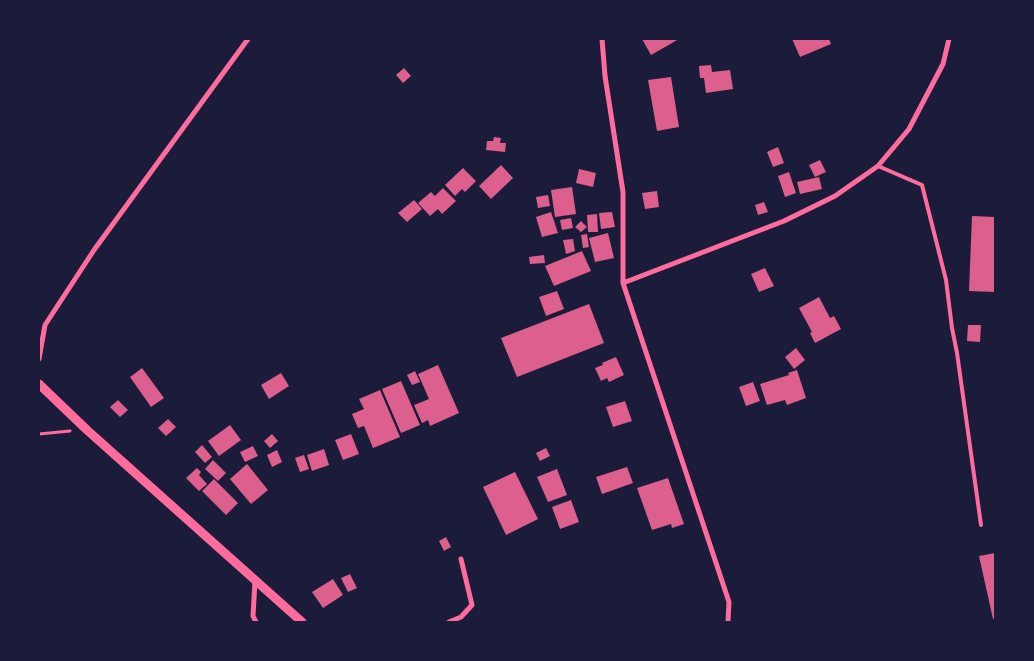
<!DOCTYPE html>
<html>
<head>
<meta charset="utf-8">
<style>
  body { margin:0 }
  #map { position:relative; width:1034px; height:661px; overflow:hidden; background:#1b1b3a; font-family:Lato,sans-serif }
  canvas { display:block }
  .frame { position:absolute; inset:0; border:40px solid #1b1b3a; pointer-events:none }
</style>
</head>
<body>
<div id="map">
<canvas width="1034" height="661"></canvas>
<div class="frame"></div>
</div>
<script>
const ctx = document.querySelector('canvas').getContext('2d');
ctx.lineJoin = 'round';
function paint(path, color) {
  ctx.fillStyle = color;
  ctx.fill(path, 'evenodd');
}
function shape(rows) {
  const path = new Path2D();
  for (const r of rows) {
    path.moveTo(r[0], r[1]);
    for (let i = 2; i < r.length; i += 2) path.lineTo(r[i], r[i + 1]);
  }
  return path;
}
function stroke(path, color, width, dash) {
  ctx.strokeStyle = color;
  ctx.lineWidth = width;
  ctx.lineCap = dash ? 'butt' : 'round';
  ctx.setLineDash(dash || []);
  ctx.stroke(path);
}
paint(shape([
  [642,39,679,39,651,55],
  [792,39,829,39,831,44,800,57],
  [711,65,712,72,730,70,733,89,706,93,704,78,700,78,699,66],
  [404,68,411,76,403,83,396,75],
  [671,77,679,127,657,131,648,80],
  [494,137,501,138,500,143,506,143,505,152,486,150,487,141,493,141],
  [778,147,784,163,773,167,767,152],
  [820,160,826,172,815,177,809,165],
  [501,165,513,178,491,199,479,186],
  [463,168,476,181,465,192,462,189,455,196,445,185],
  [579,169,596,173,593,187,576,183],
  [789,172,796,193,785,197,778,176],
  [819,177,822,189,800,194,797,182],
  [572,187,576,214,555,217,551,190],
  [443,188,456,201,442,214,438,209,430,216,418,203,431,192,435,196],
  [657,191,659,207,645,209,642,193],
  [548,195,550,206,538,208,536,197],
  [414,200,422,209,407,222,398,213],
  [764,202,768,212,758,215,755,205],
  [551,212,558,233,542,237,536,217],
  [612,212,615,227,601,229,599,213],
  [597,214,598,232,588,232,587,215],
  [972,216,995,217,995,292,969,291],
  [571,218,573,228,562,230,560,220],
  [581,221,587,227,581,232,575,227],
  [608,233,614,258,595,262,589,238],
  [587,234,589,247,583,248,581,235],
  [573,239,575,251,566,254,563,240],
  [582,251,591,271,554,286,545,266],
  [544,255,545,263,530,264,529,257],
  [765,268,774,286,759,292,751,274],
  [557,291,564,309,546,316,539,297],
  [819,297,830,318,834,316,841,329,815,343,810,333,812,332,799,308],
  [589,304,604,343,517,377,501,338],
  [968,325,981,325,980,342,967,341],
  [796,348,805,360,794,369,785,357],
  [616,357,624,375,609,382,607,378,601,381,595,368,603,365,602,363],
  [438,365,459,413,430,426,428,420,422,423,414,405,429,399,418,374],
  [142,368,164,398,151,407,130,377],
  [797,370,806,398,787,405,785,400,767,405,760,384,789,375,788,373],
  [415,371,420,382,412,385,407,375],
  [281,373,289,386,269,399,261,385],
  [401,381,420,425,401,433,382,389],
  [753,382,760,401,746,406,739,387],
  [380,390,400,437,373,448,364,426,358,428,352,414,364,409,359,399],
  [118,400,128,410,120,417,110,407],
  [625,401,632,421,613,427,606,407],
  [168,419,176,427,166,436,158,428],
  [230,425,241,440,219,456,208,441],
  [272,434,278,441,270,448,264,441],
  [351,434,359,454,343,460,335,440],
  [202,445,212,457,205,463,195,452],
  [253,446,258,456,245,462,240,452],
  [546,448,550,456,540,461,536,453],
  [324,449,329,465,312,471,307,455],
  [277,450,282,462,272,467,267,455],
  [304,455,309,469,300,472,295,458],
  [213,460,226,473,218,481,205,469],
  [247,464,268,490,251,504,230,479],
  [627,467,633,483,602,494,596,477],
  [197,468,201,472,199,475,207,484,199,491,186,478],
  [557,469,567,495,548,502,537,477],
  [515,472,538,519,506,535,483,487],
  [668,478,684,524,672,528,671,524,652,530,637,488],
  [214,479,238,503,226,515,202,491],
  [571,500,579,522,560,529,552,507],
  [446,537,451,547,444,551,439,541],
  [995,553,995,618,993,619,979,556],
  [350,574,357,588,348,592,341,578],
  [333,579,343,595,323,608,312,592]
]), '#dd5f8e');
stroke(shape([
  [39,434,70,431]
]), '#ff6b9d', 3);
stroke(shape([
  [878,166,922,185,946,280,952,328,957,353,981,525]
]), '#ff6b9d', 4);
stroke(shape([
  [602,39,605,76,623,192,623,283],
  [39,359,45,325,94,250,248,39],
  [255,581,253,616,256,622],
  [449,622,461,617,472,605,461,559],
  [728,622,729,602,623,283,784,221,835,196,878,166,909,129,943,64,949,39]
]), '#ff6b9d', 5);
stroke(shape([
  [39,384,87,430,302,622]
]), '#ff6b9d', 9);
</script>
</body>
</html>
